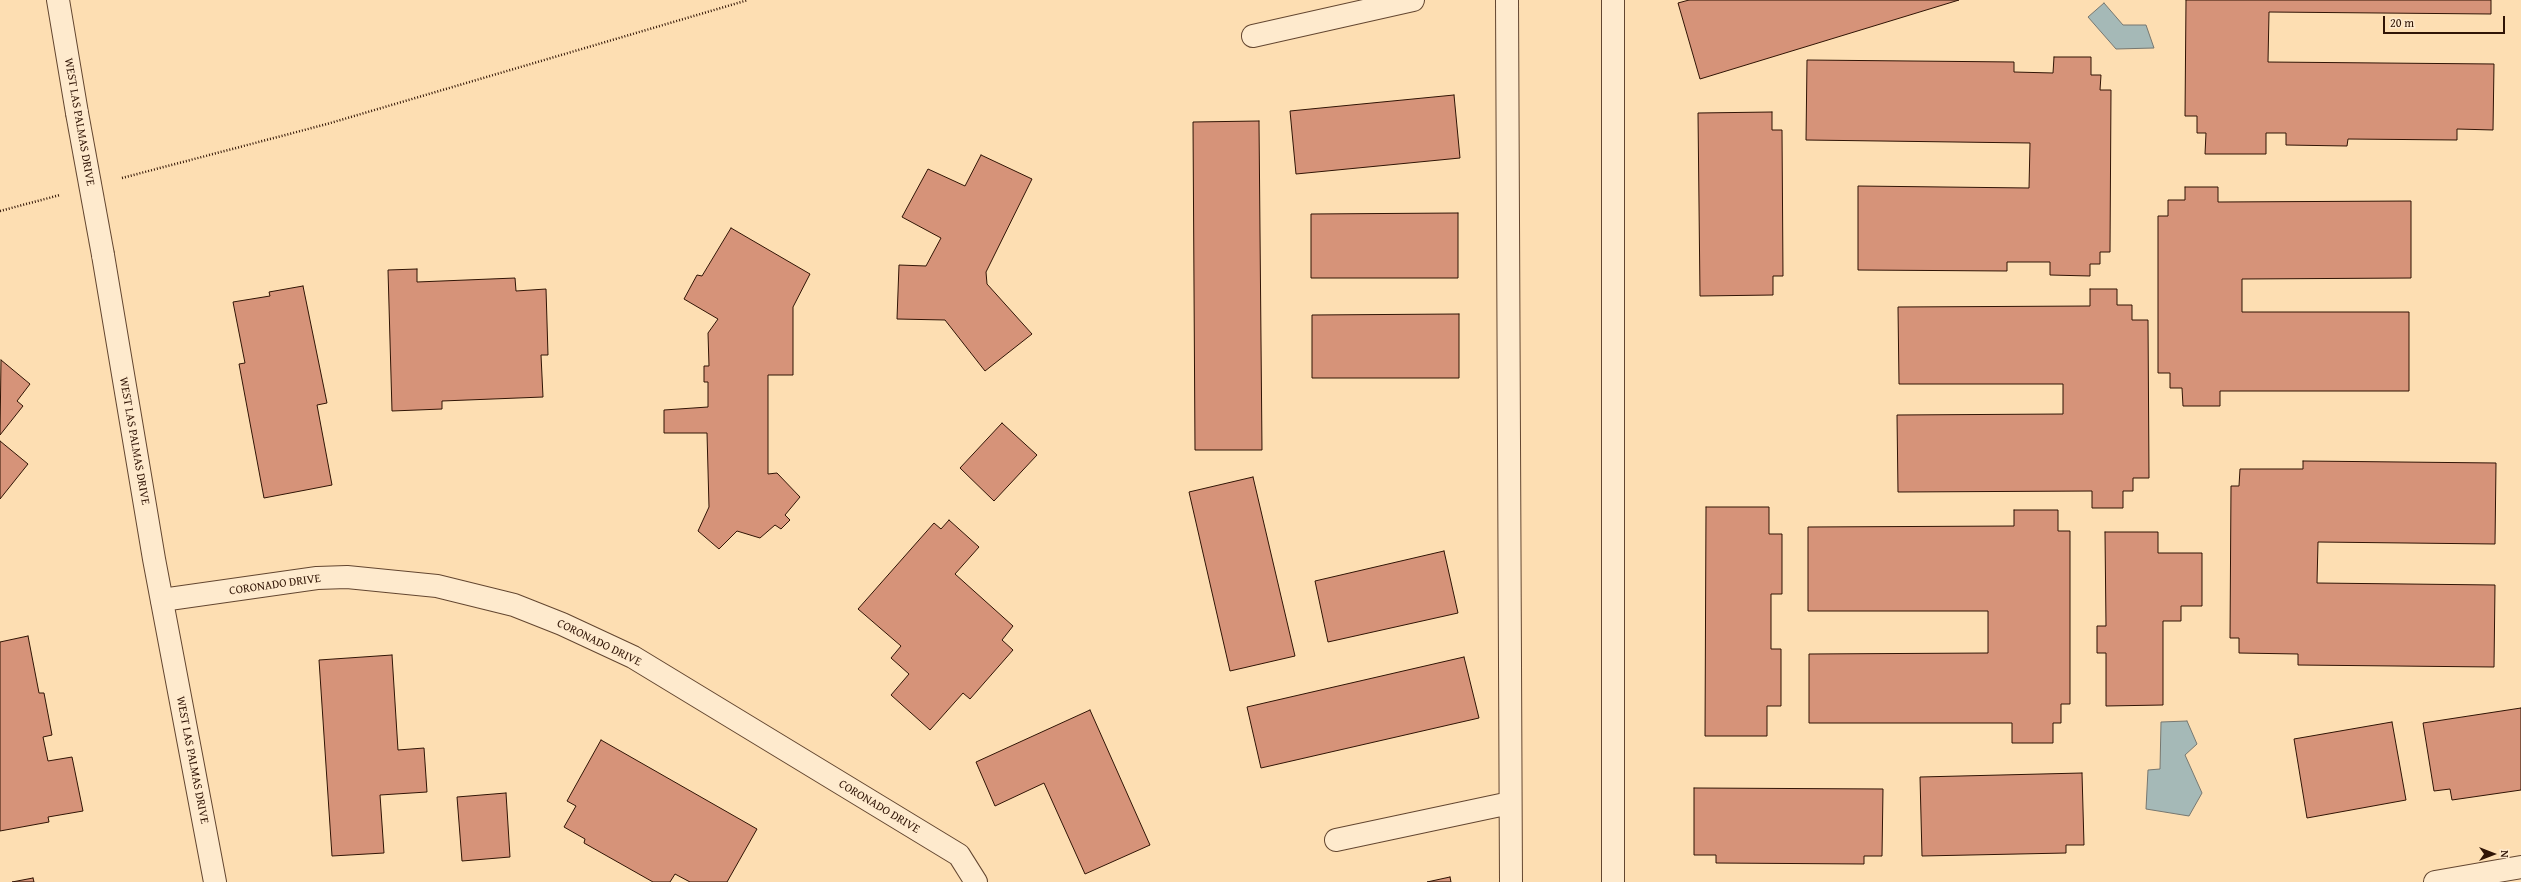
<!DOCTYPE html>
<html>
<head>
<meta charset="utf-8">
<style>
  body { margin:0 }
  #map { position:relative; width:2521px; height:882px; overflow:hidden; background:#fddeb2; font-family:"Gentium Book Plus",serif }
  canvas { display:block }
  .north { position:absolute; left:2473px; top:834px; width:40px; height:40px; -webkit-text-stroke:3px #feeacd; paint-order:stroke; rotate:90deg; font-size:11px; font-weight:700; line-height:16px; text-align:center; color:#301405 }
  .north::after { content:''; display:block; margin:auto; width:14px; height:18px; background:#301405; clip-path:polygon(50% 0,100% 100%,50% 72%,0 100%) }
  .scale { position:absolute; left:2383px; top:16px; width:122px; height:18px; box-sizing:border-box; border:2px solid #301405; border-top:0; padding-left:5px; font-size:12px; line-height:14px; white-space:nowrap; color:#301405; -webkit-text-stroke:3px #feeacd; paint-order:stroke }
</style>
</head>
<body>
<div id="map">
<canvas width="2521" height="882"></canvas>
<div class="north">N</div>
<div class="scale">20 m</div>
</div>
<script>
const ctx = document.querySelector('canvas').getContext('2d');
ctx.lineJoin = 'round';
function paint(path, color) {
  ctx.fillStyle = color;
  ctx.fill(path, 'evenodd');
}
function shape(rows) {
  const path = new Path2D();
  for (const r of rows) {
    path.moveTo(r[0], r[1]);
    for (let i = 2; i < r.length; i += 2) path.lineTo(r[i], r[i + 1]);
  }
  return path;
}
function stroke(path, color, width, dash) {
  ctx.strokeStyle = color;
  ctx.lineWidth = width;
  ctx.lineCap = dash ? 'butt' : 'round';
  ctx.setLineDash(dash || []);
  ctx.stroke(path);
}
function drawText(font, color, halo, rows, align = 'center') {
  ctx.font = font + ' "Gentium Book Plus",serif';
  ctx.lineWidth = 3;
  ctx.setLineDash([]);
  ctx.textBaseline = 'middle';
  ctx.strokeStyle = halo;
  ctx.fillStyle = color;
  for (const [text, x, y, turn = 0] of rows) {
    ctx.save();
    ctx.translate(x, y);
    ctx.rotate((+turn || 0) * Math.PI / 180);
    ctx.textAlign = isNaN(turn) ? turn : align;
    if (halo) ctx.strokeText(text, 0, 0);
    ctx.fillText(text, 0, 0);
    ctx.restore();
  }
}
const water = shape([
  [2104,3,2123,25,2146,25,2154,48,2116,49,2088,17,2104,3],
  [2187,721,2197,744,2185,755,2202,793,2189,816,2146,809,2148,770,2160,769,2161,722,2187,721]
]);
paint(water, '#a5b9b7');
stroke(water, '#767770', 1);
const building = shape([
  [1689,0,1959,0,1700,79,1678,3,1689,0],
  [2186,0,2491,0,2491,14,2269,12,2268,62,2494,64,2493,130,2457,129,2457,140,2348,139,2347,146,2286,145,2286,133,2266,133,2266,154,2205,154,2206,133,2197,133,2197,116,2185,116,2186,0],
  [2054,57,2091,57,2091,75,2101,75,2100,90,2111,90,2110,252,2100,252,2100,264,2090,264,2090,276,2050,275,2050,262,2007,262,2007,271,1858,270,1858,186,2029,188,2030,143,1806,140,1807,60,2014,62,2014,72,2053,73,2054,57],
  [1454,95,1460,158,1296,174,1290,111,1454,95],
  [1772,112,1772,130,1782,130,1783,276,1773,276,1773,295,1700,296,1698,113,1772,112],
  [1259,121,1262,450,1195,450,1193,122,1259,121],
  [981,155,1032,179,986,272,987,284,1032,334,985,371,945,320,897,319,899,265,926,266,941,238,902,217,928,169,965,186,981,155],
  [2185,187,2218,187,2218,202,2411,201,2411,278,2242,279,2242,312,2409,312,2409,391,2220,391,2220,406,2183,406,2182,388,2170,388,2170,373,2158,373,2158,216,2168,216,2168,200,2185,200,2185,187],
  [1458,213,1458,278,1311,278,1311,214,1458,213],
  [731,228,810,274,793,307,793,375,768,375,768,474,777,473,800,497,785,515,790,520,781,529,775,525,760,538,737,531,719,549,698,531,709,507,707,433,664,433,664,410,708,407,708,382,704,382,704,366,709,366,708,333,718,319,684,299,697,275,702,276,731,228],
  [417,269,417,282,515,278,516,291,546,289,548,355,541,355,543,397,442,401,442,409,392,411,388,270,417,269],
  [303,286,327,403,317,405,332,485,264,498,239,364,245,363,233,302,270,296,269,292,303,286],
  [2090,289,2117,289,2117,305,2132,305,2132,320,2148,320,2149,478,2133,478,2133,491,2123,491,2123,508,2092,508,2092,491,1898,492,1897,415,2063,414,2063,384,1899,384,1898,307,2090,306,2090,289],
  [1459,314,1459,378,1312,378,1312,315,1459,314],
  [1,360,30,384,17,401,23,406,0,435,1,360],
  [1002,423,1037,455,994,501,960,468,1002,423],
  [0,441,28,464,0,499,0,441],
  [2303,461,2496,463,2495,544,2318,542,2317,583,2495,585,2494,667,2298,665,2298,654,2239,653,2239,638,2230,638,2231,486,2239,486,2240,469,2303,469,2303,461],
  [1253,477,1295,656,1230,671,1189,492,1253,477],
  [1706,507,1769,507,1769,534,1782,534,1782,594,1771,594,1771,649,1781,649,1781,706,1767,706,1767,736,1705,736,1706,507],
  [2014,510,2058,510,2058,531,2070,531,2070,704,2061,704,2061,723,2053,723,2053,743,2012,743,2012,723,1809,723,1809,654,1988,653,1988,611,1808,611,1808,527,2014,526,2014,510],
  [949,520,979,547,955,574,1013,626,1002,640,1013,650,970,699,963,693,930,730,891,695,909,674,891,658,901,646,858,609,934,523,941,529,949,520],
  [2105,532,2158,532,2158,553,2202,553,2202,606,2181,606,2181,621,2163,621,2163,705,2106,706,2106,653,2097,653,2097,626,2106,626,2105,532],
  [1444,551,1458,613,1328,642,1315,581,1444,551],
  [28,636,39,693,44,693,52,735,43,737,48,761,72,757,83,811,48,817,49,822,0,831,0,642,28,636],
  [392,655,398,750,424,748,427,792,380,795,384,853,332,856,319,660,392,655],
  [1464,657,1479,718,1261,768,1247,707,1464,657],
  [2521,708,2521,790,2452,800,2450,789,2434,791,2423,723,2521,708],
  [1090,710,1150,845,1085,874,1044,783,995,806,976,762,1090,710],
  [2392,722,2406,800,2307,818,2294,739,2392,722],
  [601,740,757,829,727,882,690,882,675,874,670,882,653,882,584,843,585,839,564,827,576,806,567,801,601,740],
  [2082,773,2084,845,2066,845,2066,853,1922,856,1920,777,2082,773],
  [1694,788,1883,789,1882,856,1864,856,1864,864,1716,863,1716,855,1694,855,1694,788],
  [506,793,510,857,462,861,457,797,506,793],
  [1450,877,1451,882,1427,882,1450,877],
  [33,878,34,882,12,882,33,878]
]);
paint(building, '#d69379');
stroke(building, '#301405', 1);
const minor = shape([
  [1507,0,1511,882],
  [1613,0,1613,882],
  [1253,36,1413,0],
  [162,600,317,578,347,577,437,586,514,605,562,624,633,657,959,855,976,882],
  [1336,840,1510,803],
  [2435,882,2521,867]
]);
const tertiary = shape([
  [58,0,77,113],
  [103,255,154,559,215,882]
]);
stroke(minor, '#634630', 24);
stroke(tertiary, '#634630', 24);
stroke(shape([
  [122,178,327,124,748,0],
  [0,211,60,195]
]), '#301405', 2.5, [1, 2]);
stroke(minor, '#feeacd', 22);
stroke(tertiary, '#feeacd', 22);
const tertiaryBridge = shape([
  [77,113,103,255]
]);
stroke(tertiaryBridge, '#634630', 24, []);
stroke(tertiaryBridge, '#feeacd', 22);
drawText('12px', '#301405', '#feeacd', [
  ["WEST LAS PALMAS DRIVE",79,122,80],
  ["WEST LAS PALMAS DRIVE",134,441,80],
  ["CORONADO DRIVE",275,585,-8],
  ["CORONADO DRIVE",599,643,26],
  ["WEST LAS PALMAS DRIVE",192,760,79],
  ["CORONADO DRIVE",879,807,31]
]);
</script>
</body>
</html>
